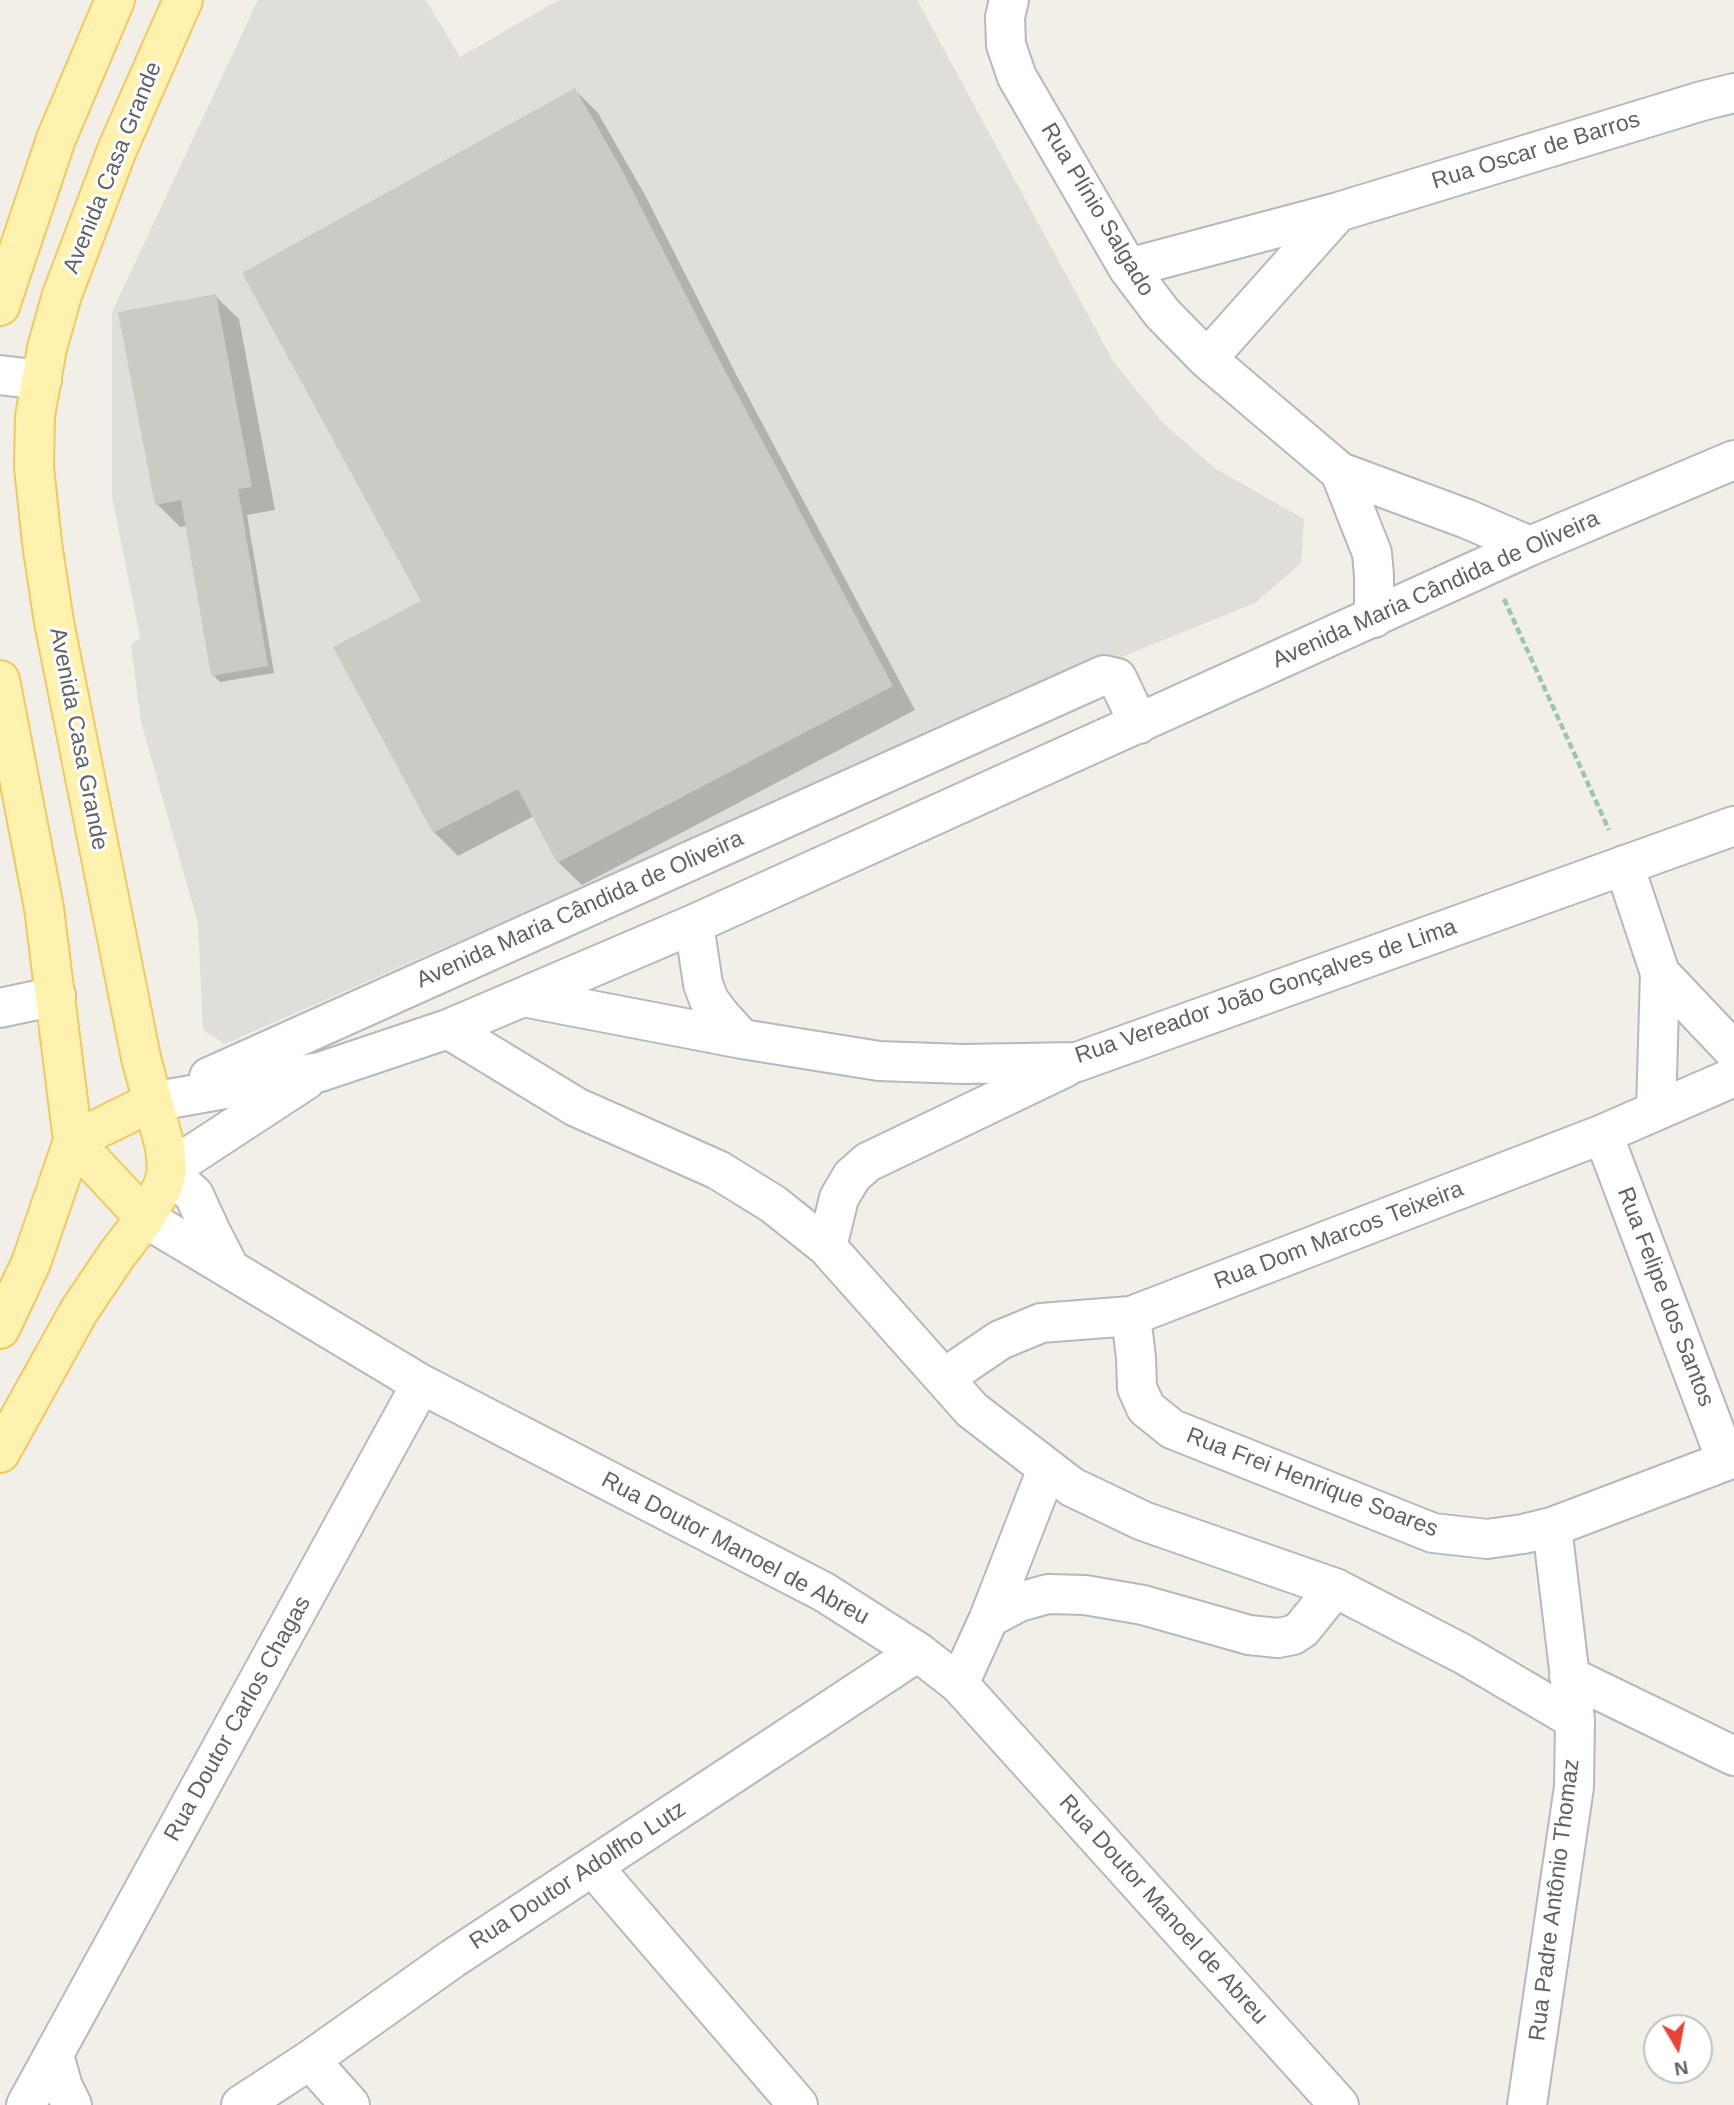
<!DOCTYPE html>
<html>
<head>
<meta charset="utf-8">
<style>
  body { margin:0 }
  #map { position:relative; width:1734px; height:2105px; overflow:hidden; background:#f1efe8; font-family:Helvetica,sans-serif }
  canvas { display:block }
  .north { position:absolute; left:1643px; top:2014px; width:70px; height:70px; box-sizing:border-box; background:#fff; border:2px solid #bfc1c3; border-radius:50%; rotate:170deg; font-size:19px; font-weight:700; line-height:28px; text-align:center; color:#5f6368 }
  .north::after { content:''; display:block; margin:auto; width:24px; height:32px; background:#ea4335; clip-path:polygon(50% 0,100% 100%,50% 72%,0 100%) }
</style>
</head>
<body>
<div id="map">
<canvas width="1734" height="2105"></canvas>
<div class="north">N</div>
</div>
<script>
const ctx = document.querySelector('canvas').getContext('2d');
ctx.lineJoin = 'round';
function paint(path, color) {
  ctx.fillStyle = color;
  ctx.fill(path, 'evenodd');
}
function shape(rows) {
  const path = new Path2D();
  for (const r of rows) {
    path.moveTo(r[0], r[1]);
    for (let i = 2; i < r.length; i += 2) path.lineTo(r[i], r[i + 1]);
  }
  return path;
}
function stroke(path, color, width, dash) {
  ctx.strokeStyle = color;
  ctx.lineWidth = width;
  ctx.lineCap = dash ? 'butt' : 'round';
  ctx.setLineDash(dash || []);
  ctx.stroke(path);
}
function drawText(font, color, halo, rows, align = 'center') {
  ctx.font = font + ' Helvetica,sans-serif';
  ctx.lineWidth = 6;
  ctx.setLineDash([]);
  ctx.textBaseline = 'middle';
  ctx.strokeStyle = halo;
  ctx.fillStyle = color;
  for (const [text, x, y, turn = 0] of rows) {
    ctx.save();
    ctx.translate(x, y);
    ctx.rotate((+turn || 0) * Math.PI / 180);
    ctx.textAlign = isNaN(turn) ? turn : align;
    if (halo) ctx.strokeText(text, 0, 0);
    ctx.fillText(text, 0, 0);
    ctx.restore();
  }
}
paint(shape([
  [258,0,426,0,460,57,559,0,917,0,1113,361,1163,423,1216,469,1304,519,1301,563,1255,603,909,743,225,1044,203,1030,198,923,141,722,131,646,140,637,112,497,112,312]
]), '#e0deda');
paint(shape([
  [575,90,598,113,645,195,737,376,915,710,582,885,558,862,534,816,458,856,434,832,336,648,423,601],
  [215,296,239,319,275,510,247,515,274,673,220,682,213,675,187,526,180,527,157,504]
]), '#0003');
paint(shape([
  [575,88,622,170,714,350,893,686,557,863,518,789,433,833,333,647,421,601,242,273],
  [216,294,252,487,238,489,268,666,211,676,181,500,155,505,118,312]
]), '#cccac5');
const minor = shape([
  [1009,0,1005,17,1006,45,1017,77,1128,268,1162,313,1207,359,1340,472,1467,519,1530,546],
  [1128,268,1338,212,1702,101,1734,93],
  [1207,359,1338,212],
  [0,375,42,380],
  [1340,472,1372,553,1374,576,1374,618],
  [1624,865,1660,973,1656,1111],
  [694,924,703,984,709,1000,721,1016,742,1039],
  [1660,973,1734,1051],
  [523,997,742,1039,879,1061,963,1064,1077,1062,1734,826],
  [0,1008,56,996],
  [448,1029,576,1107,718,1170,773,1204,827,1247,972,1410,1072,1487,1143,1521,1335,1588,1463,1654,1575,1720],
  [209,1077,1104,675,1117,678,1139,724],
  [152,1102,320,1072,448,1029,694,924,1530,546,1734,460],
  [1603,1134,1726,1460],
  [145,1218,421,1384,824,1592,918,1652,959,1684,1339,2105],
  [827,1247,839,1198,852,1176,868,1162,1066,1067],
  [230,1269,211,1232,194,1195,167,1171,306,1080],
  [1131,1316,1136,1358,1137,1388,1146,1408,1172,1429,1433,1533,1487,1539,1523,1534,1552,1527,1734,1458],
  [944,1378,1000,1340,1041,1323,1131,1316,1603,1134,1734,1077],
  [989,1618,1047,1469],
  [1569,1676,1734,1756],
  [959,1684,989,1618,1019,1602,1048,1594,1085,1595,1143,1605,1249,1635,1278,1638,1293,1635,1302,1629,1335,1588],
  [593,1867,798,2105],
  [54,2055,63,2087,72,2105],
  [310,2060,350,2105],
  [26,2105,421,1384],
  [241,2105,310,2060,452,1959,918,1652],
  [1527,2105,1574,1787,1575,1720,1552,1527]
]);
const major = shape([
  [0,306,56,139,115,0],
  [0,680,44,908,73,1141,31,1263,0,1329],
  [145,1218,73,1141,152,1102],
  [0,1453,79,1311,116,1256,145,1218,163,1186,167,1171,165,1147,141,1058,54,622,42,543,34,467,35,416,47,348,62,295,117,150,183,0]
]);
stroke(minor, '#b5b8bc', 42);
stroke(major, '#f2c960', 42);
stroke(shape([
  [1504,599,1609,830]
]), '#9cc7a9', 4.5, [7, 3.5]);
stroke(minor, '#fff', 38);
stroke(major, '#fff2af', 38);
drawText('23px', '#5f6368', '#fff', [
  ["Rua Oscar de Barros",1536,151,-17],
  ["Avenida Casa Grande",113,168,-68],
  ["Rua Plínio Salgado",1097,210,59],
  ["Avenida Maria Cândida de Oliveira",1436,590,-24],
  ["Avenida Casa Grande",78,739,79],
  ["Avenida Maria Cândida de Oliveira",580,910,-24],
  ["Rua Vereador João Gonçalves de Lima",1266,992,-19],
  ["Rua Dom Marcos Teixeira",1339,1236,-21],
  ["Rua Felipe dos Santos",1665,1297,69],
  ["Rua Frei Henrique Soares",1312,1483,21],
  ["Rua Doutor Manoel de Abreu",735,1549,28],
  ["Rua Doutor Carlos Chagas",238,1719,-61],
  ["Rua Doutor Adolfho Lutz",578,1876,-33],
  ["Rua Padre Antônio Thomaz",1555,1900,-83],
  ["Rua Doutor Manoel de Abreu",1163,1910,48]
]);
</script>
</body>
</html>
